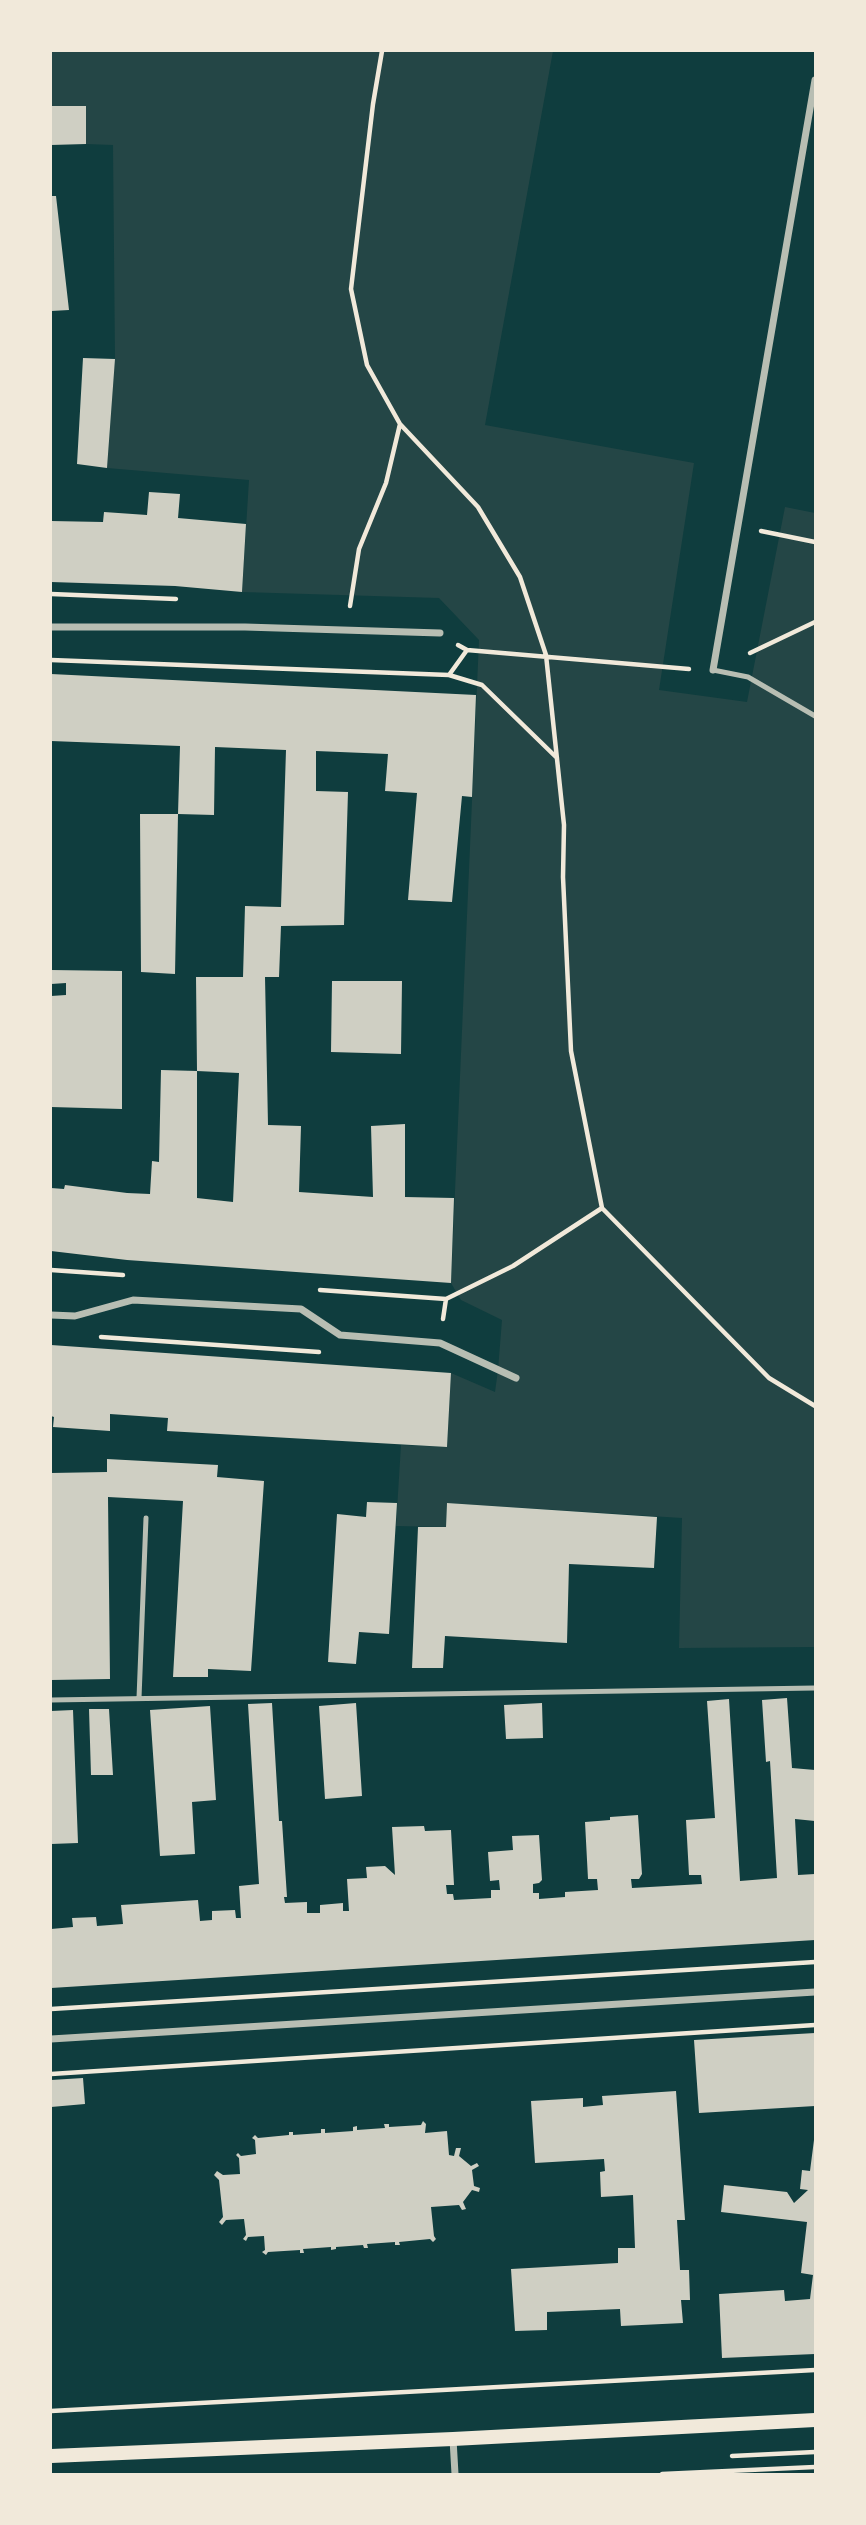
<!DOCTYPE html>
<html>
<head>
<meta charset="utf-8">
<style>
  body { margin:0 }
  #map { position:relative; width:866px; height:2525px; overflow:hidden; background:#0f3d3e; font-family:"Fira Sans Condensed",sans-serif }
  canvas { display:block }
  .frame { position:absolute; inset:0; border:52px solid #f1e9da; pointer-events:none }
</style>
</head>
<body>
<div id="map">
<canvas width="866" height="2525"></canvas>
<div class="frame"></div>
</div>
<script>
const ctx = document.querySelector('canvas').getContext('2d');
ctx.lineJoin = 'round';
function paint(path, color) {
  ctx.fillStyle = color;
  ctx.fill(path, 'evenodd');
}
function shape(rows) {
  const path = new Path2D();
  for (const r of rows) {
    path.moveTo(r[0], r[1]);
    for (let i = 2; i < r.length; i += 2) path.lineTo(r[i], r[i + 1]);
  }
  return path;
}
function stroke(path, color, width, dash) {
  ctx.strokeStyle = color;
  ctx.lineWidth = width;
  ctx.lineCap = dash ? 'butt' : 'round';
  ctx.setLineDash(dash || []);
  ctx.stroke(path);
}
paint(shape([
  [51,51,553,51,485,425,694,463,659,690,747,702,785,507,815,513,815,1647,679,1648,682,1518,447,1503,446,1527,396,1526,401,1445,447,1447,451,1373,495,1392,498,1370,502,1320,461,1300,451,1283,479,640,439,598,242,592,249,480,107,468,115,359,113,145,86,144,86,106,51,106]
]), '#244646');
paint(shape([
  [51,106,86,106,86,144,51,145],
  [51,196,56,196,69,310,51,311],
  [83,358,115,359,107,468,77,464],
  [149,492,180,494,178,518,246,524,242,592,175,586,51,582,51,521,103,522,104,512,147,515],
  [51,674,476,695,472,797,462,796,452,902,408,900,417,793,385,791,388,754,316,751,316,791,348,792,344,925,281,926,279,977,265,977,268,1125,301,1126,299,1192,373,1197,371,1126,405,1124,405,1197,454,1198,451,1283,127,1260,51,1251,51,1188,64,1189,65,1185,127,1193,150,1194,152,1161,159,1162,161,1070,197,1071,197,1198,233,1202,239,1073,197,1071,196,977,243,977,245,906,281,907,286,750,215,747,214,815,178,814,180,746,51,741],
  [140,814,178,814,175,974,141,972],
  [51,970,122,971,122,1109,51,1107,51,996,66,995,66,983,51,984],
  [332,981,402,981,401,1054,331,1052],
  [51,1345,451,1373,447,1447,167,1431,168,1418,110,1414,110,1431,53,1427,54,1417,51,1416],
  [107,1459,218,1465,217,1477,264,1481,251,1671,208,1669,208,1677,173,1677,183,1501,108,1497,110,1679,51,1680,51,1473,107,1472],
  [367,1502,397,1503,389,1634,359,1632,356,1664,328,1662,337,1514,366,1517],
  [447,1503,657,1517,654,1568,569,1564,567,1643,445,1636,443,1668,412,1668,418,1527,446,1527],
  [787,1698,792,1768,815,1770,815,1821,795,1819,798,1875,815,1874,815,1940,51,1988,51,1929,73,1927,72,1918,96,1917,97,1926,123,1924,121,1905,198,1900,200,1921,212,1920,212,1911,235,1910,236,1918,241,1918,239,1886,259,1884,248,1704,272,1703,279,1821,282,1821,287,1897,284,1897,285,1903,307,1902,307,1913,320,1913,320,1905,343,1903,343,1911,349,1911,347,1879,367,1878,366,1867,385,1866,395,1875,392,1827,424,1826,425,1831,451,1830,454,1885,446,1885,447,1894,453,1894,454,1900,491,1898,491,1890,500,1890,499,1880,490,1881,488,1852,513,1850,512,1836,539,1835,542,1880,539,1883,533,1884,533,1893,539,1893,539,1899,565,1897,565,1892,598,1890,597,1879,588,1879,585,1822,610,1820,610,1817,638,1815,642,1874,639,1879,631,1879,632,1888,702,1884,701,1875,689,1875,686,1820,715,1818,707,1701,729,1699,740,1881,777,1878,770,1761,766,1762,762,1700],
  [356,1703,362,1796,325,1799,319,1706],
  [542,1703,543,1738,506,1739,504,1705],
  [210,1706,216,1800,192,1802,195,1854,160,1856,150,1710],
  [89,1709,109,1709,113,1775,91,1775],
  [73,1710,78,1843,51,1844,51,1711],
  [815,2033,815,2106,699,2113,694,2040],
  [83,2078,85,2104,51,2107,51,2080],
  [676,2091,685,2220,677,2220,680,2270,689,2270,690,2300,681,2300,683,2323,621,2326,620,2309,547,2312,547,2330,515,2331,511,2269,618,2263,618,2248,635,2248,633,2195,601,2197,600,2172,605,2171,604,2159,535,2163,531,2101,583,2098,583,2107,603,2105,602,2096],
  [423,2121,426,2124,425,2133,447,2131,449,2155,454,2156,456,2148,461,2148,459,2156,471,2166,477,2163,479,2166,472,2170,474,2186,480,2188,479,2192,472,2190,463,2202,466,2209,462,2210,459,2205,431,2207,434,2236,436,2239,433,2242,430,2239,399,2242,400,2245,395,2245,395,2242,367,2244,368,2248,364,2248,363,2245,336,2247,336,2249,331,2250,331,2247,303,2249,304,2253,300,2253,300,2250,268,2252,266,2255,262,2252,265,2250,264,2236,248,2237,246,2241,243,2239,246,2235,244,2219,226,2220,222,2225,219,2222,223,2217,219,2180,214,2175,217,2171,223,2175,240,2174,239,2158,236,2155,238,2153,241,2156,256,2154,255,2140,252,2138,255,2135,258,2138,289,2135,289,2132,293,2132,293,2135,321,2133,321,2129,325,2129,325,2133,353,2131,353,2127,357,2126,357,2130,385,2128,384,2124,389,2124,389,2127,421,2125],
  [814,2140,815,2354,722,2358,719,2294,784,2290,785,2301,810,2299,813,2275,801,2273,807,2222,721,2212,724,2185,787,2192,794,2203,808,2190,800,2189,802,2170,810,2171]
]), '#cfcfc3');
stroke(shape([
  [382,51,373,104,351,289,367,365,400,424,478,507,520,577,546,655,564,825,563,877,571,1051,602,1208,769,1378,815,1406],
  [761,531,815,542],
  [51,594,176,599],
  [350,606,359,549,386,483,400,424],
  [458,645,467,650,689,669],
  [750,653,815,622],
  [51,660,449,675,467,650],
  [449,675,482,685,557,758],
  [51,1270,123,1275],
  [320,1290,446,1299],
  [443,1319,446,1299,513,1266,602,1208],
  [101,1337,319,1352],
  [51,2009,815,1962],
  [51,2074,815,2025],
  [51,2411,815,2370],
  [732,2456,815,2452],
  [662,2474,815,2467]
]), '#f1e9da', 4.5);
stroke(shape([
  [713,670,748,677,815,716],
  [139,1698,146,1518],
  [51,1700,815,1688]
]), '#b8beb3', 5);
stroke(shape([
  [51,627,245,627,440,633],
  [713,670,815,80],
  [51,1315,75,1316,133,1300,301,1309,340,1335,440,1343,516,1378],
  [51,2039,815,1992],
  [453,2439,455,2474]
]), '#b8beb3', 7);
stroke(shape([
  [51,2456,453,2439,815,2420]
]), '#f1e9da', 14);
</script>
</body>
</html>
